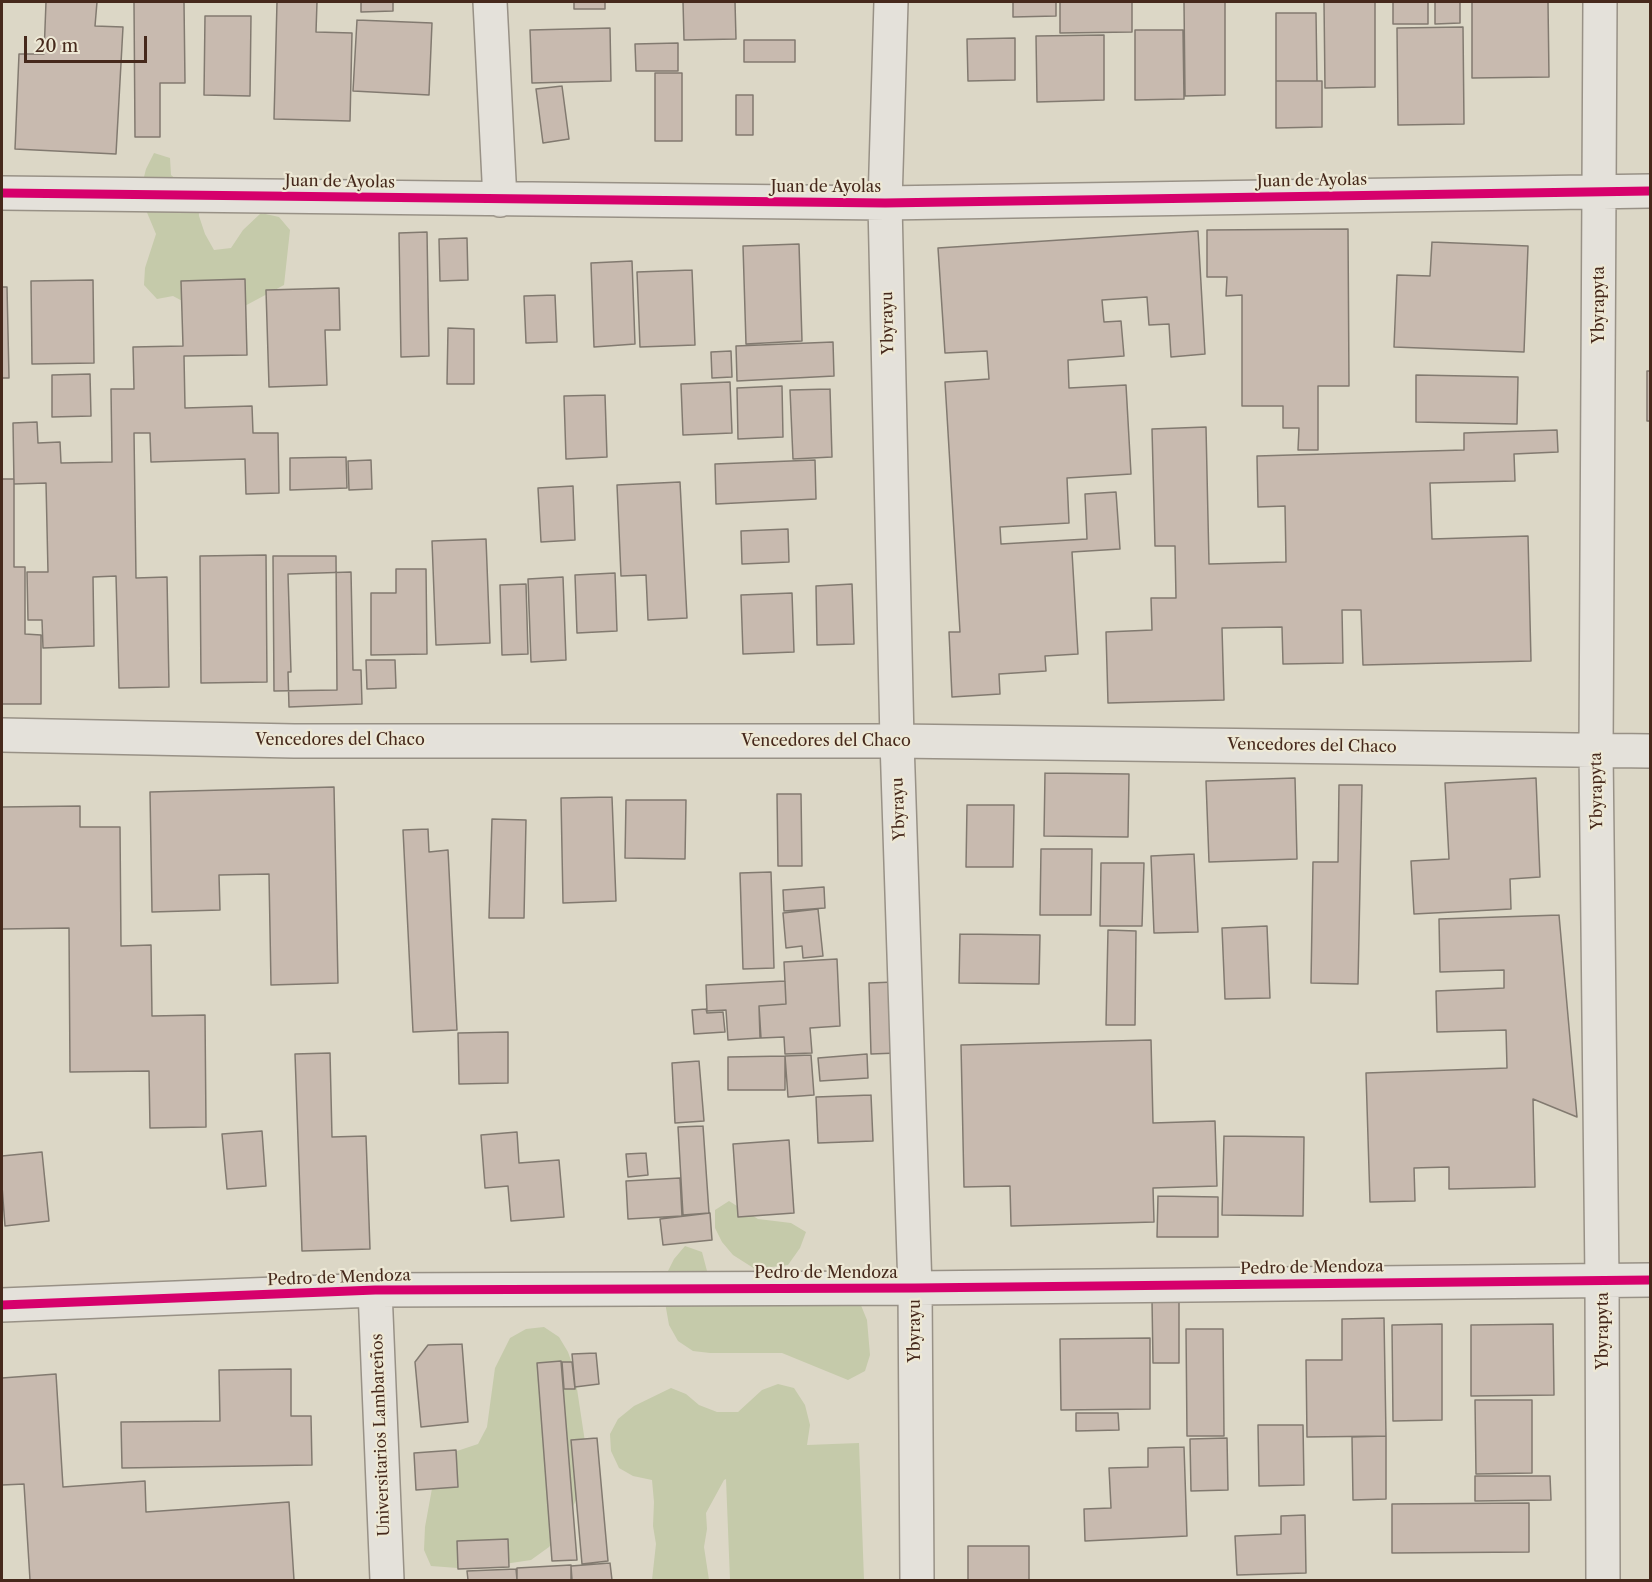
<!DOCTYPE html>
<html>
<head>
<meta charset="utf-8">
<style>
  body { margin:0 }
  #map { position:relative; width:1652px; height:1582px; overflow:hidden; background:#dcd7c6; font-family:"Libre Caslon Text",serif }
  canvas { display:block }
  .frame { position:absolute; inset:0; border:3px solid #46291c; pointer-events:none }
  .scale { position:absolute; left:24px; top:36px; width:123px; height:27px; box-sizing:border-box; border:3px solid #46291c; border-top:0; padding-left:8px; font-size:18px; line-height:21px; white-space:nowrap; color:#46291c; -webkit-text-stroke:4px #ede8d5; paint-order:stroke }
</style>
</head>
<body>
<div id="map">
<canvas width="1652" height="1582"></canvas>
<div class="frame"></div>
<div class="scale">20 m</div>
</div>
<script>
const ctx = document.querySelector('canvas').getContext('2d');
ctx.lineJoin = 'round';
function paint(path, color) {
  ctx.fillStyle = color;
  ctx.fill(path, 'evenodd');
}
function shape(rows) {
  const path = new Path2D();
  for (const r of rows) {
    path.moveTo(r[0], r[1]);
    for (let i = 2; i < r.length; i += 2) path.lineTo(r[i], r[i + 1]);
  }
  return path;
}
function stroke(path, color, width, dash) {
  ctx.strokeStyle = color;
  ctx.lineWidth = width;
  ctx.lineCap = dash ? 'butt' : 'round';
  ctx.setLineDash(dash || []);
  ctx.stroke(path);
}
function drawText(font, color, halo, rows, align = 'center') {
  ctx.font = font + ' "Libre Caslon Text",serif';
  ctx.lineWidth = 4.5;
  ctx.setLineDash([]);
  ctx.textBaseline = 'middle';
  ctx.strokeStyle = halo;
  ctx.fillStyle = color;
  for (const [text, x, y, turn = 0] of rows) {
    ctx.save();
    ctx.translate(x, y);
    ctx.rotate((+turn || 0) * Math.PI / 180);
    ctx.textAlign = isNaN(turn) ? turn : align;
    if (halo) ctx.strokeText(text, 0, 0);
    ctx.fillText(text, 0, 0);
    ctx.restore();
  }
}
paint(shape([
  [154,153,170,158,171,175,198,198,199,216,205,234,214,250,231,248,243,230,261,213,279,217,290,230,284,285,241,308,188,304,173,296,157,299,144,285,145,268,156,234,143,203,142,185,146,169],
  [729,1201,758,1219,791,1223,806,1232,800,1248,788,1265,755,1269,733,1255,722,1242,715,1228,715,1210],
  [685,1246,702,1252,707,1271,717,1284,851,1281,867,1320,870,1355,865,1371,848,1380,782,1353,710,1353,693,1351,678,1341,669,1325,663,1291,666,1275,674,1259],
  [544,1327,559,1337,568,1352,574,1369,585,1442,578,1496,561,1531,549,1547,531,1560,471,1569,431,1566,424,1550,425,1527,435,1472,442,1456,478,1444,487,1427,495,1368,510,1338,526,1329],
  [778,1384,794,1388,805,1405,810,1425,807,1445,859,1443,864,1580,730,1580,726,1479,724,1480,706,1513,707,1529,704,1547,709,1580,652,1580,656,1544,653,1526,654,1502,652,1480,633,1476,619,1468,611,1451,610,1434,618,1419,634,1406,671,1388,686,1394,699,1405,717,1412,738,1412,762,1390]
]), '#c5caaa');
const building = shape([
  [46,2,97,2,95,26,123,27,116,154,15,149,19,54,44,54,46,2],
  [134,2,184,2,185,83,160,83,160,137,135,137,134,2],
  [277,2,317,2,316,32,352,33,350,121,274,119,277,2],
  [361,2,393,2,393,11,361,12,361,2],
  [574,2,605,2,605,9,574,9,574,2],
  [683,2,735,2,736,39,684,40,683,2],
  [1013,2,1056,2,1056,16,1013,17,1013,2],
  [1060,2,1132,2,1132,32,1060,33,1060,2],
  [1184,2,1225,2,1225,95,1185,96,1184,2],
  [1324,2,1375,2,1375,87,1325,88,1324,2],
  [1393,2,1428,2,1428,24,1393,24,1393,2],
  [1435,2,1460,2,1460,23,1435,24,1435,2],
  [1472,2,1548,2,1549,77,1472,78,1472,2],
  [1276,13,1316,13,1317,81,1276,81,1276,13],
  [205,16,251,16,250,96,204,95,205,16],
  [357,20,432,23,429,95,353,91,357,20],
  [1463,27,1464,124,1398,125,1397,28,1463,27],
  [610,28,611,81,532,83,530,30,610,28],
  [1135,30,1183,30,1184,99,1135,100,1135,30],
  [1104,35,1104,100,1037,102,1036,36,1104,35],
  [1015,38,1015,80,968,81,967,39,1015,38],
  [744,40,795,40,795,62,744,62,744,40],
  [678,43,678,71,636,71,635,44,678,43],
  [655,73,682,73,682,141,655,141,655,73],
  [1276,81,1322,81,1322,127,1276,128,1276,81],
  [562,86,569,139,543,143,536,89,562,86],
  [736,95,753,95,753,135,736,135,736,95],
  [1348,229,1349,386,1318,386,1318,450,1298,450,1299,428,1283,428,1283,406,1242,406,1242,295,1226,296,1227,277,1207,277,1207,230,1348,229],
  [1198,231,1205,354,1171,357,1169,324,1149,325,1147,297,1102,300,1104,322,1121,321,1124,356,1068,360,1069,388,1126,385,1131,474,1067,478,1069,523,1000,527,1001,544,1087,539,1085,494,1116,492,1120,549,1072,552,1078,654,1045,656,1046,671,999,674,1000,694,952,697,949,632,960,632,945,382,989,379,987,351,945,353,938,248,1198,231],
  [427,232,429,356,401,357,399,233,427,232],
  [467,238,468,280,440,281,439,239,467,238],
  [1432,242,1528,246,1524,352,1394,347,1397,275,1430,276,1432,242],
  [799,244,802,341,746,344,743,246,799,244],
  [632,261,635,344,594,347,591,263,632,261],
  [692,270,695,345,640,347,637,272,692,270],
  [245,279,247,355,184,356,185,408,252,406,253,433,278,433,279,493,246,494,245,459,151,462,150,433,134,433,136,578,167,577,169,687,119,688,116,576,93,577,94,646,43,648,42,620,28,620,27,572,48,572,46,483,14,484,13,423,37,422,38,443,60,442,61,463,112,462,111,389,134,389,133,347,183,346,181,281,245,279],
  [93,280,94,363,32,364,31,281,93,280],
  [2,287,7,287,9,378,2,378,2,287],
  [339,288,340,330,325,330,327,385,269,387,266,290,339,288],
  [555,295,557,342,526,343,524,296,555,295],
  [448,328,474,329,474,384,447,384,448,328],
  [833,342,834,376,737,381,736,346,833,342],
  [731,351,732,377,712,378,711,352,731,351],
  [1647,371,1650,371,1650,421,1647,421,1647,371],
  [90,374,91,416,52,417,52,375,90,374],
  [1416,375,1518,377,1517,424,1416,422,1416,375],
  [730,382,732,433,683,435,681,384,730,382],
  [782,386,783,437,738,439,737,388,782,386],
  [830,389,832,457,793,459,790,390,830,389],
  [605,395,607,457,566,459,564,396,605,395],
  [1206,427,1209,564,1286,562,1285,506,1258,507,1257,456,1464,450,1464,433,1557,430,1558,452,1514,454,1515,481,1430,483,1432,539,1528,536,1531,661,1363,665,1361,610,1342,610,1343,663,1283,664,1282,627,1222,628,1224,700,1108,703,1106,632,1152,630,1151,598,1176,598,1175,546,1155,546,1152,429,1206,427],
  [346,457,347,488,290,490,290,458,346,457],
  [371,460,372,489,349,490,348,461,371,460],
  [815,460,816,499,716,504,715,464,815,460],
  [2,479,14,479,14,567,25,567,25,634,41,635,41,704,2,704,2,479],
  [680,482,687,618,648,620,646,575,621,576,617,485,680,482],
  [573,486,575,540,541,542,538,488,573,486],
  [788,529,789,562,742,564,741,531,788,529],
  [486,539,490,643,436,645,432,541,486,539],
  [266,555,267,682,201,683,200,556,266,555],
  [273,556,336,556,337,690,274,691,273,556],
  [396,569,426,569,427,654,371,655,371,593,396,593,396,569],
  [351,572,353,670,361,670,362,704,289,707,288,672,291,672,288,574,351,572],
  [615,573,617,631,577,633,575,575,615,573],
  [563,577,566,660,531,662,528,579,563,577],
  [526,584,528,654,502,655,500,585,526,584],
  [852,584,854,644,817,645,816,586,852,584],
  [792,593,794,652,743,654,741,595,792,593],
  [366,660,395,660,396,688,367,689,366,660],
  [1045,773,1129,774,1128,837,1044,836,1045,773],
  [1295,778,1297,859,1209,862,1206,781,1295,778],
  [1536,778,1540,877,1510,879,1511,909,1414,914,1411,861,1449,859,1445,783,1536,778],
  [1339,785,1362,785,1358,984,1311,983,1313,862,1338,862,1339,785],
  [334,787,338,983,271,985,269,874,219,875,220,910,152,912,150,792,334,787],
  [777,794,801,794,802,866,778,866,777,794],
  [612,797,616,901,563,903,561,798,612,797],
  [626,800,686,800,685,859,625,858,626,800],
  [967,805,1014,805,1013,867,966,867,967,805],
  [80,806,80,827,120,827,121,946,151,945,152,1016,205,1015,206,1127,150,1128,149,1071,70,1072,69,928,2,929,2,807,80,806],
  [492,819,526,820,524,918,489,918,492,819],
  [428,829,429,852,448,850,457,1030,413,1032,403,830,428,829],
  [1041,849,1092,849,1091,915,1040,915,1041,849],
  [1194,854,1198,932,1154,933,1151,856,1194,854],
  [1101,863,1144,863,1142,926,1100,926,1101,863],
  [771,872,774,968,743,969,740,873,771,872],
  [824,887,825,908,784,911,783,890,824,887],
  [818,909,823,956,803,958,802,946,786,948,783,913,818,909],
  [1559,915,1577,1117,1533,1099,1535,1187,1449,1189,1449,1167,1414,1168,1415,1201,1370,1202,1366,1073,1507,1068,1506,1030,1437,1032,1436,991,1504,988,1504,970,1440,972,1439,919,1559,915],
  [1267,926,1270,998,1225,999,1222,928,1267,926],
  [1108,930,1136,931,1135,1025,1106,1025,1108,930],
  [960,934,1040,935,1039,984,959,983,960,934],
  [837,959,840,1026,810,1028,812,1053,785,1054,784,1037,761,1038,759,1006,786,1004,784,962,837,959],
  [785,981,786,1004,759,1006,760,1038,728,1040,726,1010,707,1011,706,985,785,981],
  [894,982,897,1053,871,1054,869,983,894,982],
  [706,1009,707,1013,723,1012,725,1032,694,1034,692,1010,706,1009],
  [508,1032,508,1083,459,1084,458,1033,508,1032],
  [1151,1040,1153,1123,1215,1121,1217,1186,1153,1188,1154,1222,1011,1226,1010,1186,964,1187,961,1045,1151,1040],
  [330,1053,332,1137,366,1136,370,1249,302,1251,295,1054,330,1053],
  [867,1054,868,1078,820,1081,818,1058,867,1054],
  [811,1055,814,1095,788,1097,785,1056,811,1055],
  [785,1056,785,1090,728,1090,728,1057,785,1056],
  [699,1061,704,1121,675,1123,672,1063,699,1061],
  [871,1095,873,1141,818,1143,816,1097,871,1095],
  [703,1126,709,1213,683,1215,678,1127,703,1126],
  [262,1131,266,1186,227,1189,222,1134,262,1131],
  [517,1132,519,1163,559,1160,564,1217,511,1221,508,1186,485,1188,481,1135,517,1132],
  [1224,1136,1304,1137,1303,1216,1222,1215,1224,1136],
  [789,1140,794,1213,738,1217,733,1144,789,1140],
  [42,1152,49,1221,5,1226,2,1186,2,1156,42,1152],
  [646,1153,648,1175,628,1177,626,1154,646,1153],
  [680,1178,682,1216,628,1219,626,1181,680,1178],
  [1158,1196,1218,1197,1218,1237,1157,1237,1158,1196],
  [710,1213,712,1240,663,1245,660,1219,710,1213],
  [1152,1300,1179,1300,1179,1363,1153,1363,1152,1300],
  [1384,1318,1386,1436,1307,1437,1306,1360,1342,1360,1342,1319,1384,1318],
  [1442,1324,1442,1420,1393,1421,1392,1325,1442,1324],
  [1553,1324,1554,1395,1471,1396,1471,1325,1553,1324],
  [1186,1329,1223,1329,1224,1436,1187,1436,1186,1329],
  [1150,1338,1150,1409,1061,1410,1060,1339,1150,1338],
  [462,1344,468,1422,421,1427,415,1362,428,1345,462,1344],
  [596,1353,599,1384,575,1387,572,1354,596,1353],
  [561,1361,577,1560,552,1561,537,1363,561,1361],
  [562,1362,572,1362,575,1389,564,1389,562,1362],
  [291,1369,291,1416,311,1416,312,1465,122,1468,121,1422,220,1421,219,1370,291,1369],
  [56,1374,63,1487,145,1481,146,1512,289,1502,294,1580,30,1580,24,1484,2,1485,2,1378,56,1374],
  [1475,1400,1532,1400,1532,1473,1476,1474,1475,1400],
  [1076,1413,1118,1413,1119,1430,1076,1431,1076,1413],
  [1258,1425,1303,1425,1304,1485,1259,1486,1258,1425],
  [1386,1436,1386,1499,1353,1500,1352,1437,1386,1436],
  [597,1438,608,1561,582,1564,571,1440,597,1438],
  [1227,1438,1228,1490,1191,1491,1190,1439,1227,1438],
  [1184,1447,1187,1536,1085,1541,1084,1509,1111,1508,1109,1468,1148,1467,1148,1448,1184,1447],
  [456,1450,458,1487,416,1490,414,1453,456,1450],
  [1475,1476,1550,1476,1551,1500,1475,1501,1475,1476],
  [1529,1503,1529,1552,1392,1553,1392,1504,1529,1503],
  [1305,1515,1306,1573,1237,1575,1235,1536,1281,1534,1281,1516,1305,1515],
  [508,1539,509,1567,458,1569,457,1541,508,1539],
  [968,1546,1029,1546,1029,1580,968,1580,968,1546],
  [610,1563,612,1580,572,1580,571,1566,610,1563],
  [571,1565,571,1580,517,1580,517,1568,571,1565],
  [516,1569,517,1580,468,1580,467,1571,516,1569]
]);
paint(building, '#c8baaf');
stroke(building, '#827a70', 1.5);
const minor = shape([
  [490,2,500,200],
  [891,2,885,203,897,741,915,1288,917,1580],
  [1600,2,1596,750,1602,1280,1603,1580],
  [2,193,885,203,1650,191],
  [2,735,294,741,897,741,1650,751],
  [375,1290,387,1580],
  [2,1305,375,1290,915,1288,1650,1280]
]);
stroke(minor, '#989186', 36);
stroke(minor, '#e4e1da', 33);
stroke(shape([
  [2,193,885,203,1650,191],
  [2,1305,375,1290,915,1288,1650,1280]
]), '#d6006c', 9);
drawText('16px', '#46291c', '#ede8d5', [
  ["Juan de Ayolas",1312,181,-1],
  ["Juan de Ayolas",340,182,1],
  ["Juan de Ayolas",826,187],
  ["Ybyrapyta",1599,305,-90],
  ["Ybyrayu",888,323,-91],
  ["Vencedores del Chaco",340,740],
  ["Vencedores del Chaco",826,741],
  ["Vencedores del Chaco",1312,746,1],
  ["Ybyrapyta",1597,791,-91],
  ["Ybyrayu",899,809,-92],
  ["Pedro de Mendoza",1312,1268,-1],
  ["Pedro de Mendoza",826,1273],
  ["Pedro de Mendoza",339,1278,-2],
  ["Ybyrayu",915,1331,-90],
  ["Ybyrapyta",1603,1331,-90],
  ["Universitarios Lambareños",381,1435,-92]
]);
</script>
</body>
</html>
